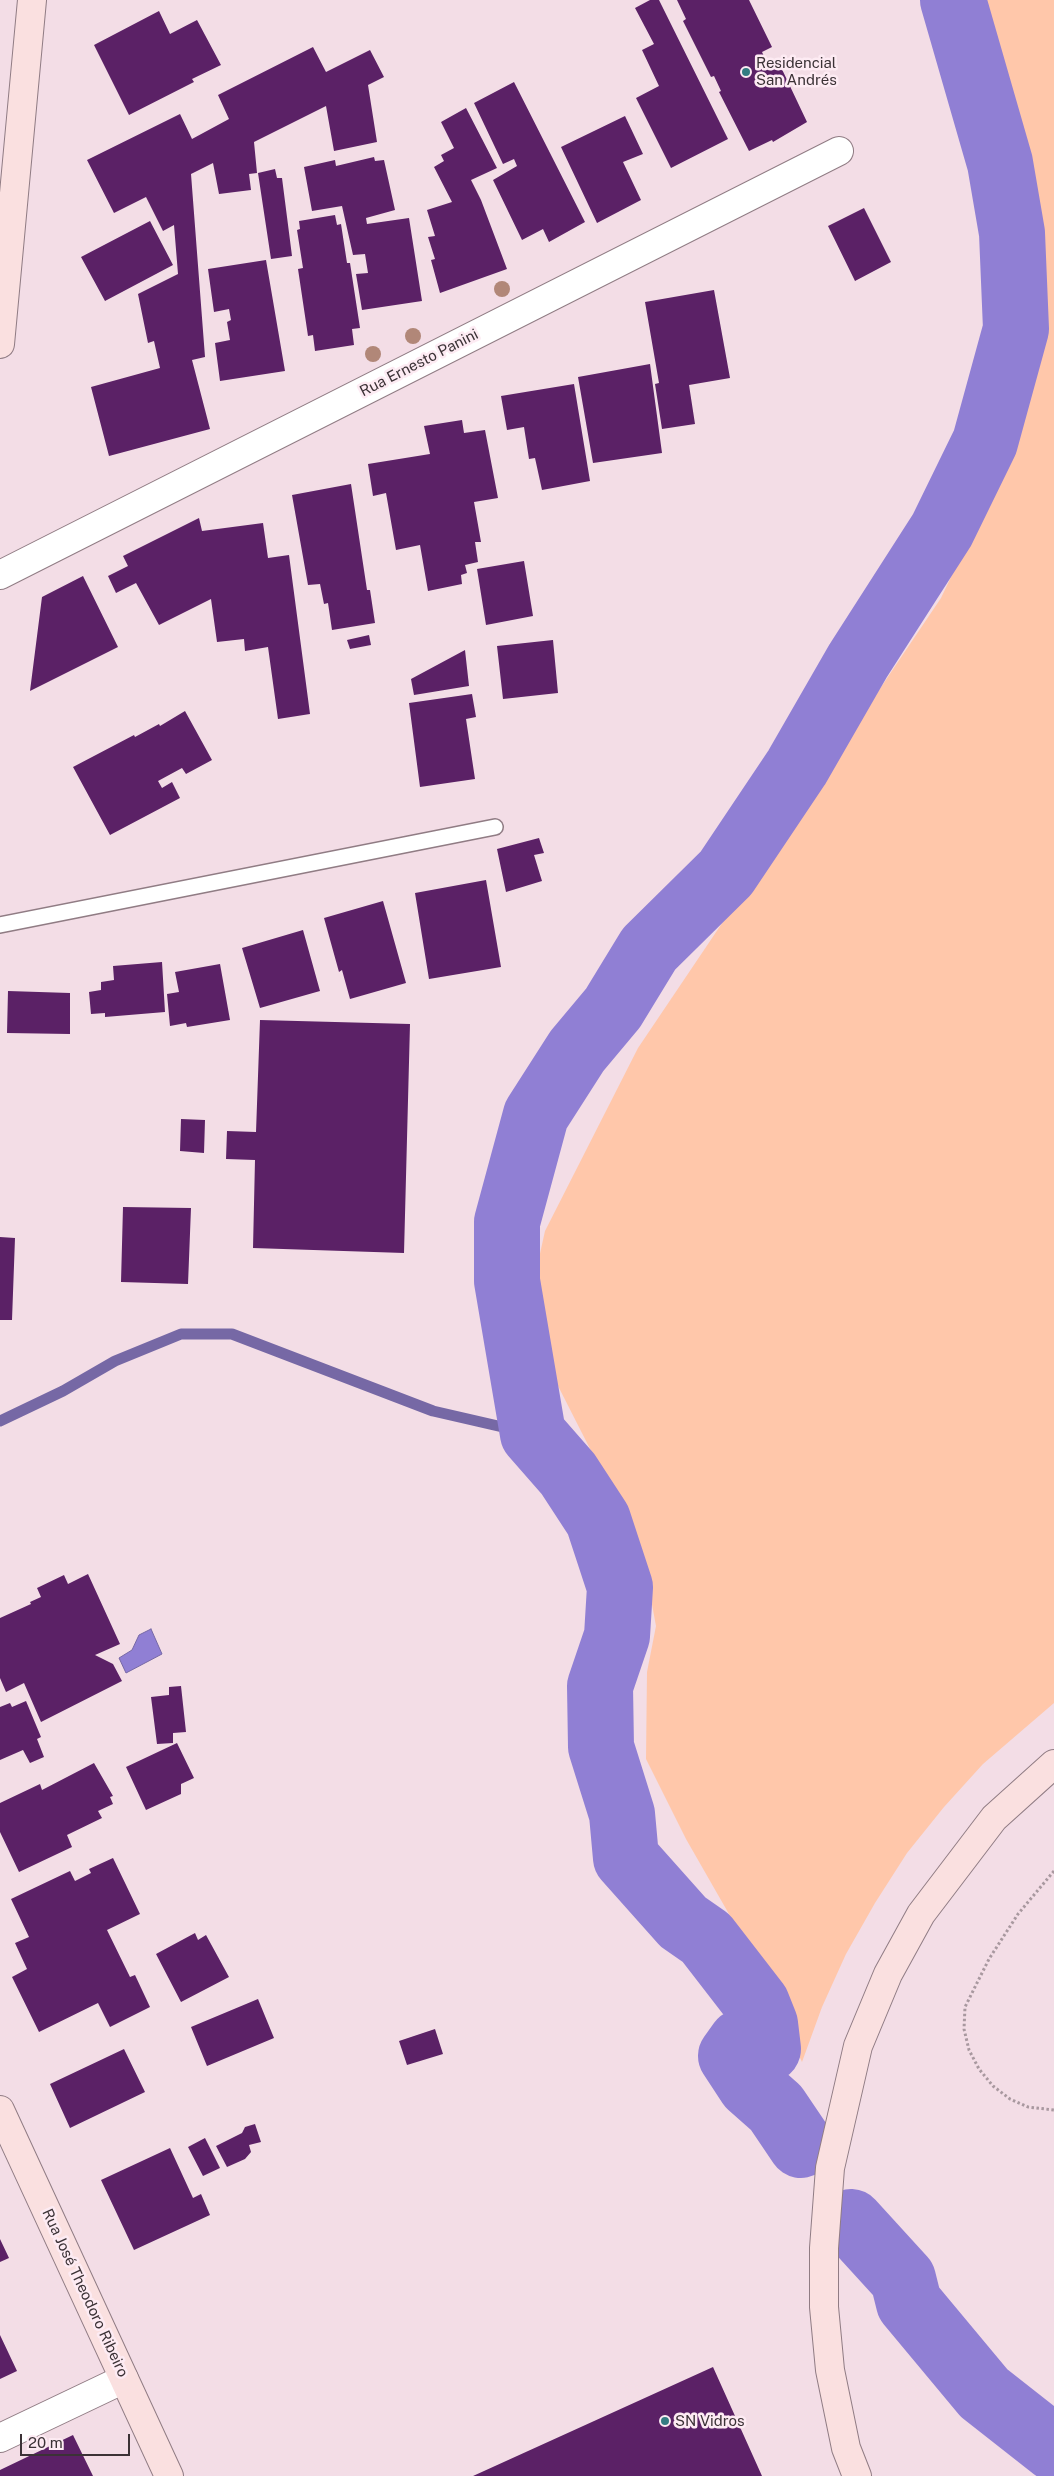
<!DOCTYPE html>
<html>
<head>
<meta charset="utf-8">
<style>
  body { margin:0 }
  #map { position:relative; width:1054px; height:2476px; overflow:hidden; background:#f3dde6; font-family:"Public Sans",sans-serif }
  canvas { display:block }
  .scale { position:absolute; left:20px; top:2434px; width:110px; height:22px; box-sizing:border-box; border:2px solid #3b3236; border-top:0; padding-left:6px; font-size:15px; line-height:18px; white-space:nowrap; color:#3b3236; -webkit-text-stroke:4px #fdebf3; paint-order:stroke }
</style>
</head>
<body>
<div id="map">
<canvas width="1054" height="2476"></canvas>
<div class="scale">20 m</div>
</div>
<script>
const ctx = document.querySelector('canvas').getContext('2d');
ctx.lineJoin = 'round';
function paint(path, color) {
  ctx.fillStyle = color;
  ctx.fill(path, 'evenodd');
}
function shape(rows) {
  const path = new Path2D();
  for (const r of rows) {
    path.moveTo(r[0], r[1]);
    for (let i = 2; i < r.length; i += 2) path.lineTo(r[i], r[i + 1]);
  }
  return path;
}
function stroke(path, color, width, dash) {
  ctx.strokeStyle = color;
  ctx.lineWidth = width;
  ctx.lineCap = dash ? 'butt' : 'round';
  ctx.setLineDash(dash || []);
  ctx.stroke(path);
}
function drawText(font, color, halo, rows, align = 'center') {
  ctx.font = font + ' "Public Sans",sans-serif';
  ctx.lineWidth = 5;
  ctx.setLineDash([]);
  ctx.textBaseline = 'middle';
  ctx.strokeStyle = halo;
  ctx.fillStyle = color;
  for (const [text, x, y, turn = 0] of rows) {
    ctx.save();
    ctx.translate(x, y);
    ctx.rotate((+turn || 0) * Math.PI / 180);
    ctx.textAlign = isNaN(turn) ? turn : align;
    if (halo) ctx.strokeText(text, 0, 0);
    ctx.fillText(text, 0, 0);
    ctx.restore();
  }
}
paint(shape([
  [974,0,1054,0,1054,1703,983,1764,944,1807,907,1853,875,1903,846,1954,822,2007,802,2062,753,1956,686,1839,646,1759,647,1672,656,1626,642,1551,525,1321,545,1231,638,1048,941,598,1006,461,1033,342,1032,191]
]), '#ffc7aa');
const water = shape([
  [151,1629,162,1654,126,1673,119,1658,132,1650,139,1635,151,1629]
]);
paint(water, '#907fd4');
stroke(water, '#7668a5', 1);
stroke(shape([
  [0,1421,63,1391,115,1361,181,1334,232,1334,433,1411,533,1434]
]), '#7668a5', 11);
stroke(shape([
  [801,2145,776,2108,750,2085,731,2056,741,2042,768,2049,765,2024,757,2004,706,1938,683,1922,626,1858,622,1814,601,1747,600,1686,617,1636,620,1587,598,1520,568,1474,533,1434,507,1281,507,1222,536,1115,577,1051,613,1008,649,949,726,873,797,767,858,661,942,530,985,442,1016,329,1012,233,1000,163,953,0],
  [851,2222,903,2279,909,2303,984,2393,1054,2448]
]), '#907fd4', 66);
paint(shape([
  [650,0,659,0,728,139,671,168,636,98,659,86,642,50,654,44,635,8],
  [677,0,749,0,772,47,762,52,769,67,779,63,807,122,773,142,772,140,749,151,719,92,721,91,714,76,711,77,683,21,686,19],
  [159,11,170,34,197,20,221,65,192,79,194,82,129,115,94,45],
  [313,47,326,72,370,50,384,77,368,85,377,142,334,151,326,106,254,142,257,173,249,174,251,190,219,194,213,163,191,174,205,357,192,360,210,429,109,456,91,387,160,368,154,341,148,343,138,294,178,274,174,225,163,231,146,197,114,213,87,160,180,114,192,139,229,119,218,95],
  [514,82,585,222,549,242,543,229,522,240,493,180,517,166,514,159,503,164,474,103],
  [466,108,497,168,471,180,481,200,507,269,440,293,431,260,435,259,428,237,435,236,427,210,452,202,434,167,444,161,441,155,454,148,441,122],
  [625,116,643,154,623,162,641,200,597,223,561,147],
  [374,157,375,161,384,160,395,210,366,218,367,224,409,218,422,301,362,310,356,274,368,273,365,254,353,255,342,206,312,211,304,167,335,160,336,166],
  [275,169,277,178,282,178,292,256,271,259,258,173],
  [864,208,891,262,855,281,828,226],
  [335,215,337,225,341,224,347,263,350,263,360,328,352,329,354,345,315,351,313,335,308,336,298,269,303,268,297,230,300,229,299,221],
  [150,221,173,265,105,301,81,257],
  [266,260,285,371,220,381,215,343,230,340,227,322,231,320,229,309,214,312,208,269],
  [714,290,730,378,689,385,695,424,662,429,655,384,659,383,645,302],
  [650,364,662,453,593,463,578,377],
  [574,384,590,481,542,490,535,458,529,459,524,427,507,430,501,396],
  [462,420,464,433,485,430,498,498,474,502,481,542,475,542,478,562,465,565,467,573,461,575,462,584,428,591,420,545,396,550,386,493,373,496,368,464,430,454,424,426],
  [351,484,367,590,370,590,375,623,332,630,328,603,324,604,320,584,308,585,292,495],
  [199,518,202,531,263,523,268,558,289,555,310,714,278,719,268,647,245,651,244,639,217,642,211,599,159,625,136,583,116,593,108,576,128,566,123,556],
  [524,561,533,616,486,625,477,569],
  [83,576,118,647,30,691,42,597],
  [369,635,371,645,350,649,347,640],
  [553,640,558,693,503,699,497,646],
  [465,650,469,686,414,695,411,679],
  [472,694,476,717,466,719,475,779,420,787,409,703],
  [185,711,212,760,186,774,182,768,158,781,162,788,172,782,180,798,110,835,73,767,134,735,135,737,159,724,160,726],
  [539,838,544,853,534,855,542,881,506,892,497,849],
  [486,880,501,967,429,979,415,893],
  [383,901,406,983,350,999,342,970,339,972,324,918],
  [303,930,320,991,260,1008,242,948],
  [162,962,165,1012,105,1017,105,1013,91,1014,89,992,101,990,101,982,114,980,113,966],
  [220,964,230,1020,187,1027,186,1023,170,1026,167,994,179,992,175,972],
  [8,991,70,993,70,1034,7,1033],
  [260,1020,410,1024,404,1253,253,1248,255,1160,226,1159,227,1131,256,1132],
  [181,1119,205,1120,204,1153,180,1151],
  [123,1207,191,1208,188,1284,121,1282],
  [0,1237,15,1238,12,1320,0,1320],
  [88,1574,120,1644,95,1655,113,1664,122,1681,41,1722,24,1683,6,1692,0,1678,0,1618,31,1604,30,1602,41,1597,37,1588,64,1575,68,1584],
  [181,1686,186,1732,173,1733,173,1743,157,1744,151,1697,169,1695,169,1687],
  [26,1701,41,1737,37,1739,44,1757,30,1763,23,1750,0,1760,0,1707,10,1703,12,1707],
  [177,1743,194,1778,181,1784,181,1794,146,1810,126,1767],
  [94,1763,113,1796,110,1797,113,1804,98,1811,102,1818,67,1835,72,1847,19,1872,0,1832,0,1803,40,1784,42,1790],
  [113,1858,140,1914,107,1930,130,1977,135,1975,150,2007,110,2027,98,2003,39,2032,12,1977,27,1969,15,1943,29,1937,11,1899,70,1871,75,1881,91,1873,89,1869],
  [195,1933,198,1940,206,1935,229,1977,181,2002,156,1954],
  [258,1999,274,2038,207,2066,191,2027],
  [435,2029,443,2054,407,2065,399,2041],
  [124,2049,145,2092,70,2128,50,2084],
  [255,2124,261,2142,249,2145,251,2152,245,2159,227,2167,216,2146,242,2133,245,2127],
  [205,2138,220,2168,203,2176,188,2147],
  [170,2148,193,2198,201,2194,210,2215,134,2250,101,2180],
  [0,2239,9,2258,0,2262],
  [0,2335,17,2371,0,2379],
  [713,2367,762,2476,473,2476],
  [73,2435,93,2476,0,2476,0,2470]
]), '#5b2166');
const lane = shape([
  [0,925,495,827]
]);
const street = shape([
  [0,575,839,151],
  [0,2438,124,2379]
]);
const secondary = shape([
  [0,344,32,0],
  [0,2110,169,2476],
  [857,2476,846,2448,830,2370,824,2307,824,2248,830,2168,858,2046,888,1974,921,1914,994,1818,1054,1764]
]);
stroke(lane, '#907c84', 18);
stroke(street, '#907c84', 30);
stroke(secondary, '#907c84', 30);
stroke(shape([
  [1054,1871,1018,1914,989,1959,965,2007,964,2029,969,2050,979,2069,993,2086,1010,2099,1028,2107,1054,2110]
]), '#a8989f', 3, [2.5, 2.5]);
stroke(lane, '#fff', 15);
stroke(street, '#fff', 28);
stroke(secondary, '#fae0e0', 28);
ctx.fillStyle = '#b18778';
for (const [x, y] of [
  [502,289],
  [413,336],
  [373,354]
]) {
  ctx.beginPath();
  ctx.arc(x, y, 8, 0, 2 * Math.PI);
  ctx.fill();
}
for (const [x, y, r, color] of [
  [746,72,5,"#347c82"],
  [665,2421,5,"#347c82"]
]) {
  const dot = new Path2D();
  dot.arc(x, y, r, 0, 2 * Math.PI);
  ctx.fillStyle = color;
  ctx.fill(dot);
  stroke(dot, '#fdebf3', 2);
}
drawText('15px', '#3b3236', '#fdebf3', [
  ["Residencial",756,63],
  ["San Andrés",756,80],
  ["SN Vidros",675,2421]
], 'left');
drawText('15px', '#3b3236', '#fdebf3', [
  ["Rua Ernesto Panini",419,363,-27],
  ["Rua José Theodoro Ribeiro",85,2293,65]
]);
</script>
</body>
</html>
